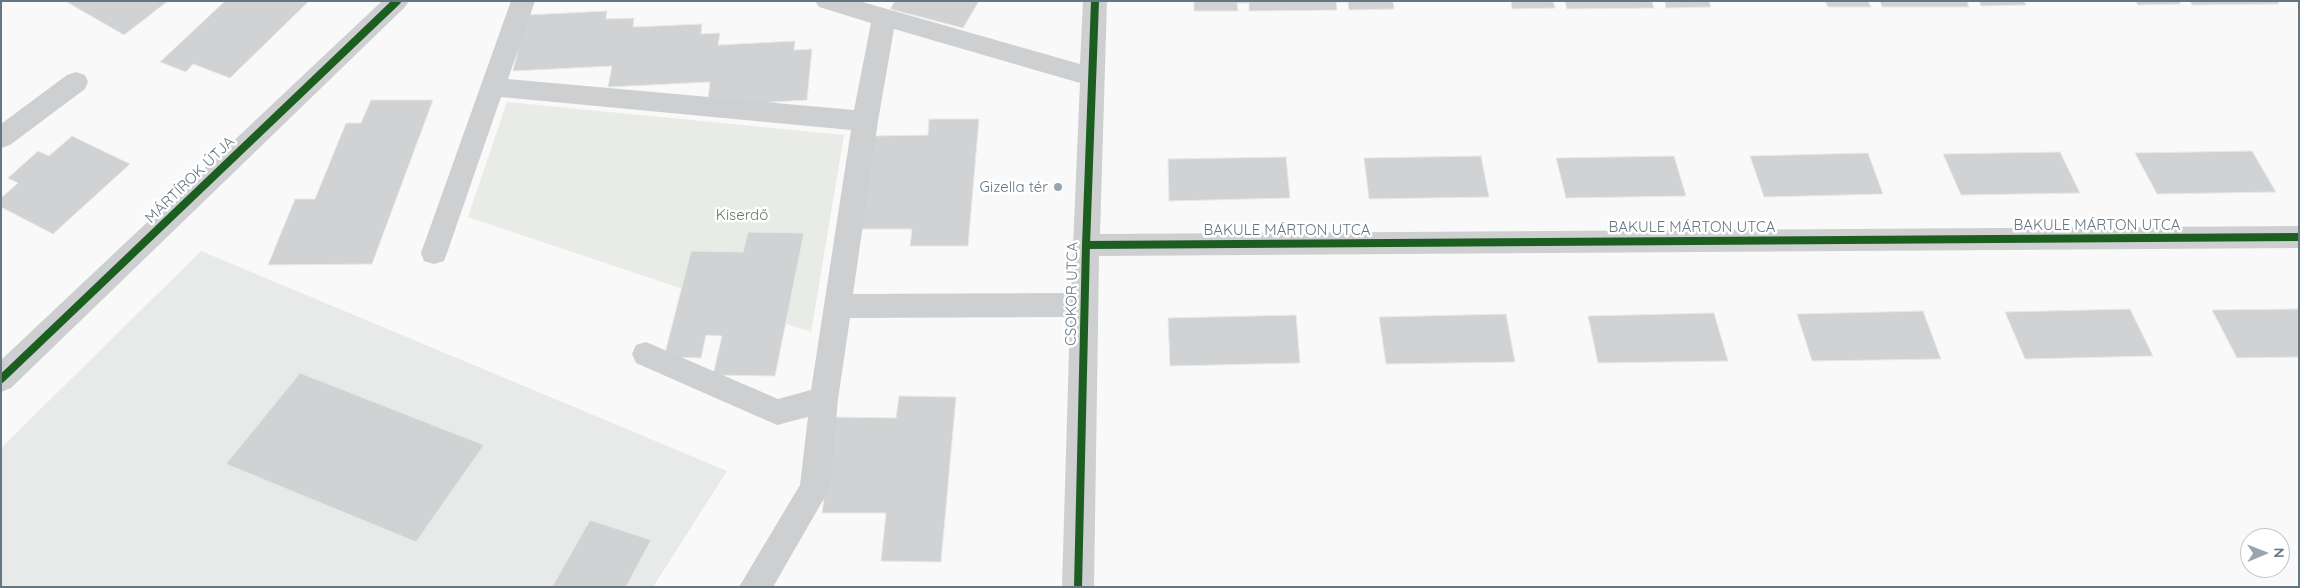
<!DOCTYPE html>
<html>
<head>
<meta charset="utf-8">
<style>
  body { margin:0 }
  #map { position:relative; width:2300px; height:588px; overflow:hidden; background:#f9f9f9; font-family:Quicksand,sans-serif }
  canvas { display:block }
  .frame { position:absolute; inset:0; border:2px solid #657683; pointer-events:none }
  .north { position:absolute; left:2240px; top:528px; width:50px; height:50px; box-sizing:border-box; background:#fff; border:1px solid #c1c8cd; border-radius:50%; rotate:89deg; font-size:14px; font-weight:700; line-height:20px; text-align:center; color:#657683 }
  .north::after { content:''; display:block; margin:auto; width:18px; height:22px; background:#99a4ac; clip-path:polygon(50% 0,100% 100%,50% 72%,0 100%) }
</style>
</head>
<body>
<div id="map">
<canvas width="2300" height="588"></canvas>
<div class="frame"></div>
<div class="north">N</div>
</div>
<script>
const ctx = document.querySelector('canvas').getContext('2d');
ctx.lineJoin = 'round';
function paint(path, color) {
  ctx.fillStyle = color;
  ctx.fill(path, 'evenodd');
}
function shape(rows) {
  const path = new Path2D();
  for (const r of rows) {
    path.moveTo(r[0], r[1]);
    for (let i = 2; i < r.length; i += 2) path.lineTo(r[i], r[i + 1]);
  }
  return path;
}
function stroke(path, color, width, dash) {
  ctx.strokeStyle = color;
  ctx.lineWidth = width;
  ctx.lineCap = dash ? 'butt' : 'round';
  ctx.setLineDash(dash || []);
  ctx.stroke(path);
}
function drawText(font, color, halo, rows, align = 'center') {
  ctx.font = font + ' Quicksand,sans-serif';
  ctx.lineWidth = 5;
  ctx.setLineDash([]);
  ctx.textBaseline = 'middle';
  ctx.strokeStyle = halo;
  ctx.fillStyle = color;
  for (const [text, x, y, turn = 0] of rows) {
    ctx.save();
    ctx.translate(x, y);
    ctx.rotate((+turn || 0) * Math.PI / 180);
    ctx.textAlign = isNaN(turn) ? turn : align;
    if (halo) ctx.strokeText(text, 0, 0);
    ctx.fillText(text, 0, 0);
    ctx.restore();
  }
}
paint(shape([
  [201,251,727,471,653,587,1,587,1,448]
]), '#e8e9e9');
paint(shape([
  [507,102,844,135,811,332,468,217]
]), '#e8ebe6');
const building = shape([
  [65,1,168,1,124,35,65,1],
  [225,1,309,1,230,78,193,64,186,72,160,62,225,1],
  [895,1,979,1,963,28,890,9,895,1],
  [1194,1,1393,1,1394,9,1349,10,1348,2,1336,2,1337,10,1249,11,1249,3,1237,3,1238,11,1194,11,1194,1],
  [1511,1,1553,1,1555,8,1512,9,1511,1],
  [1565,1,1652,1,1654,8,1567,9,1565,1],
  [1665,1,1709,1,1711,7,1666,8,1665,1],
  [1825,1,1868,1,1871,7,1828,7,1825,1],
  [1880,1,1967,1,1969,7,1882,7,1880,1],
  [1979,1,2024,1,2026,5,1981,6,1979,1],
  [2136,1,2179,1,2181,4,2138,5,2136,1],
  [2190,1,2277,1,2279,4,2192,5,2190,1],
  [607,11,606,19,634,18,633,27,702,24,701,34,720,33,718,45,795,41,794,50,812,49,807,100,707,106,710,82,608,87,612,66,513,71,526,15,607,11],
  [371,100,433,100,372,264,268,265,295,199,315,199,346,123,361,123,371,100],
  [929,119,979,119,968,246,910,246,912,229,861,229,874,136,928,135,929,119],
  [72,136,130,164,53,234,1,207,1,198,18,183,8,178,38,151,49,156,72,136],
  [2252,151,2276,192,2157,194,2135,153,2252,151],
  [2060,152,2080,193,1961,195,1943,154,2060,152],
  [1868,153,1883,194,1764,197,1750,156,1868,153],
  [1481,156,1489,197,1369,199,1364,158,1481,156],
  [1674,156,1686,196,1566,198,1556,158,1674,156],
  [1286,157,1290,198,1169,201,1168,159,1286,157],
  [748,232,804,233,775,376,713,375,722,336,706,335,701,358,664,357,691,251,743,252,748,232],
  [2130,309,2153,356,2025,359,2005,312,2130,309],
  [2299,309,2299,357,2237,358,2212,310,2299,309],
  [1923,311,1941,359,1812,361,1797,314,1923,311],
  [1714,313,1728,361,1598,363,1588,316,1714,313],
  [1506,314,1515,362,1386,364,1379,317,1506,314],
  [1296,315,1300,363,1170,366,1168,318,1296,315],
  [300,373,484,445,416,542,226,464,300,373],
  [899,396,956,397,941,562,881,561,886,513,822,513,835,417,896,418,899,396],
  [590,520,651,540,626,587,552,587,590,520]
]);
paint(building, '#d0d2d3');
stroke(building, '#e8e8e8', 1);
paint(shape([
  [382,1,409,1,405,7,11,388,1,392,1,360,382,1],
  [511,1,535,1,508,79,854,110,871,23,819,7,815,1,859,1,1080,64,1083,1,1107,1,1100,234,2299,226,2299,248,1099,256,1094,587,1062,587,1070,317,850,318,838,399,830,488,773,587,739,587,800,485,808,417,777,425,636,363,632,354,636,345,646,342,778,399,811,390,851,130,501,97,447,253,444,261,434,264,424,261,421,253,511,1],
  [894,29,1080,83,1071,293,853,294,878,121,894,29],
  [76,72,85,75,88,82,85,89,10,145,1,148,1,124,67,75,76,72]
]), '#cecfd0');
stroke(shape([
  [1086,245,2299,237],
  [1,379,397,1],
  [1078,587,1086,245,1095,1]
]), '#1b5e20', 8);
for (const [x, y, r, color] of [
  [1058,187,5,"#99a4ac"]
]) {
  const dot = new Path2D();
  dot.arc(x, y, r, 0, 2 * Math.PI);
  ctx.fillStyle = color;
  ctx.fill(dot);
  stroke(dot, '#fff', 2);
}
drawText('15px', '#657683', '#fff', [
  ["MÁRTÍROK ÚTJA",190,180,-44],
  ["BAKULE MÁRTON UTCA",2097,225],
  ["BAKULE MÁRTON UTCA",1692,227],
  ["BAKULE MÁRTON UTCA",1287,230],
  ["CSOKOR UTCA",1072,294,-89]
]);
drawText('15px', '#657683', '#fff', [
  ["Gizella tér",1048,187]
], 'right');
drawText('15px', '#687a64', '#fff', [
  ["Kiserdő",742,215]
]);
</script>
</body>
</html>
